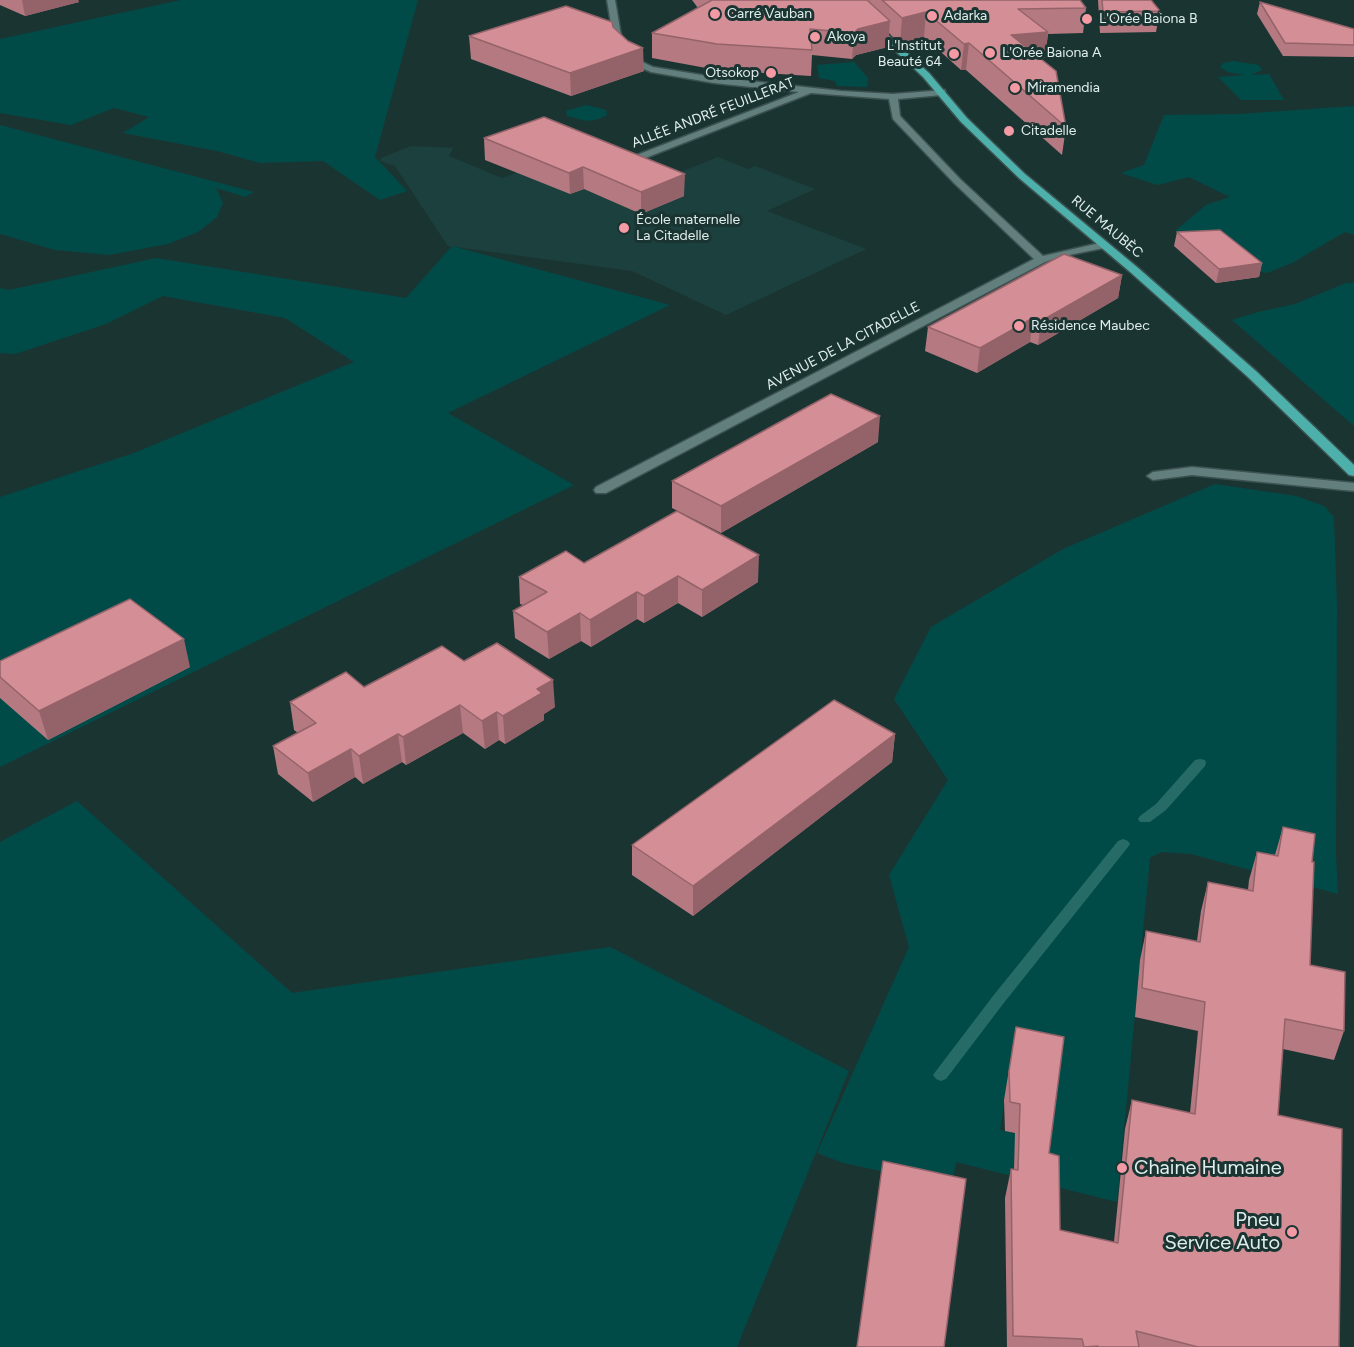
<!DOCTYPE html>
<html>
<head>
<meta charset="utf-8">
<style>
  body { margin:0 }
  canvas { display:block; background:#1a3432 }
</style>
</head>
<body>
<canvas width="1354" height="1347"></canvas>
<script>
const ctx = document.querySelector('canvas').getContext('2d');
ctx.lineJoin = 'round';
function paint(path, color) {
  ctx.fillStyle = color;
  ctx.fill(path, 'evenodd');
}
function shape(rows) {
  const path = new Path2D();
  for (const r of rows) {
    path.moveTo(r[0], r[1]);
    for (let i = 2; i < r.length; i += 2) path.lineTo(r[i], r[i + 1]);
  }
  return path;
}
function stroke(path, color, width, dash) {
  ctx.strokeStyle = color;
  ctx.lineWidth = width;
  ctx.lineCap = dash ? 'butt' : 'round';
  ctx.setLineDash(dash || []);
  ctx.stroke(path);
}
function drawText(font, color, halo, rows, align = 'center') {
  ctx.font = font + ' Figtree,sans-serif';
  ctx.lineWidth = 6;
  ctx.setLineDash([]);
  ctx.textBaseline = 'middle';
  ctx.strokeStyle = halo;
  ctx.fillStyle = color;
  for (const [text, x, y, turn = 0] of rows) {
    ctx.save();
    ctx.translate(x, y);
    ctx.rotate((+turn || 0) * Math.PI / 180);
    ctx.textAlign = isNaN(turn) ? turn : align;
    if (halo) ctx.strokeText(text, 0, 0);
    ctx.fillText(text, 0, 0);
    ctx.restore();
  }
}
paint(shape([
  [596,144,671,176,718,157,748,169,755,166,815,189,767,211,866,249,726,315,632,271,448,246,395,166,380,161,381,158,411,146,453,148,449,156,502,178]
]), '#1b403d');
paint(shape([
  [181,0,418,0,375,157,407,191,380,200,323,161,260,163,217,151,123,133,149,117,114,108,71,125,0,113,0,39],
  [1233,61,1259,65,1262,70,1251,75,1269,74,1284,100,1241,100,1218,77,1245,75,1228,72,1220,67,1223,63],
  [854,62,868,78,867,87,837,86,835,81,819,78,817,65],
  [586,105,606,110,607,115,599,119,587,121,567,116,566,111],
  [1354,106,1354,235,1345,232,1292,263,1267,273,1238,266,1175,231,1206,205,1230,197,1189,177,1157,185,1121,173,1144,165,1164,115,1239,114],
  [0,125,254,192,245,197,216,188,223,203,217,217,198,232,168,244,109,255,55,250,0,234],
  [452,246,670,305,448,413,574,485,0,767,0,497,134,453,354,362,285,318,163,296,106,324,15,354,0,353,0,288,9,290,156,258,406,298],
  [1346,283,1354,283,1354,426,1232,320,1258,312,1295,304],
  [1215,484,1296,496,1324,506,1334,517,1337,606,1336,855,1338,894,1191,854,1161,852,1150,858,1117,1202,956,1162,952,1186,843,1163,817,1153,909,947,889,875,948,780,894,699,931,627,1063,549],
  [1011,1056,1048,1140,1000,1130],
  [77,801,292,993,610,947,849,1071,737,1347,0,1347,0,842]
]), '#004b48');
paint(shape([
  [1200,759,1205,760,1206,763,1205,766,1166,810,1150,822,1140,822,1138,819,1140,816,1156,804,1195,760,1200,759],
  [1123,839,1128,841,1130,844,1128,847,1003,1004,946,1079,941,1081,936,1079,933,1075,936,1071,993,996,1118,841,1123,839]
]), '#276b67');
const minor = shape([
  [607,0,615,0,623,47,636,59,653,67,714,77,841,91,893,94,945,90,945,94,942,95,898,99,900,116,960,179,1043,256,1104,242,1109,245,1104,248,1059,257,1045,262,606,493,596,493,594,490,596,487,1034,259,954,183,893,119,889,99,811,93,630,164,624,164,624,160,799,92,714,83,651,72,630,63,615,48,607,0],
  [1192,467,1354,483,1354,491,1192,475,1153,480,1147,476,1153,472,1192,467]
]);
const major = shape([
  [841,0,850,0,929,73,967,118,1025,174,1137,267,1257,372,1354,465,1354,476,1349,475,1249,378,1129,271,1019,178,961,122,923,77,841,0]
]);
stroke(minor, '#3b5251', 3);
stroke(major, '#3b5251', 3);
paint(minor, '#637f7d');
paint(major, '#4db0aa');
paint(shape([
  [0,0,78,0,79,2,25,16,0,5],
  [692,0,1080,0,1086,8,1083,33,1048,34,1045,58,1040,58,1066,127,1062,155,966,70,961,70,924,37,900,44,889,33,888,47,856,55,852,59,812,55,811,76,717,70,652,58,652,33,698,8],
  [1098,0,1151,0,1160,11,1156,32,1100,33],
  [1260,2,1354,29,1354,57,1283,56,1257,14],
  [613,27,644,71,571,96,471,59,469,36],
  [484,138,684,196,641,214,584,189,570,194,485,160],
  [1177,232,1262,263,1259,277,1216,283,1174,246],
  [1122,275,1118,298,1038,345,1030,342,977,373,925,351,928,327],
  [878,442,721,533,672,508,672,481],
  [584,563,758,582,702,617,678,603,644,623,637,619,591,647,581,641,549,659,515,638,513,611,523,605,520,604,519,577],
  [0,661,190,667,48,740,0,698],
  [464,661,555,707,544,714,544,720,505,744,499,740,485,749,463,733,406,765,402,762,363,784,355,777,313,802,278,774,273,746,298,733,294,730,290,702,364,687],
  [895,734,892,762,693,916,632,875,632,845],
  [1283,827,1312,862,1310,965,1344,1031,1334,1060,1283,1049,1278,1115,1339,1347,1007,1347,1005,1198,1011,1169,1014,1170,1015,1133,1005,1131,1004,1100,1016,1027,1049,1153,1060,1230,1114,1242,1125,1129,1132,1100,1190,1113,1198,1031,1135,1017,1140,960,1146,931,1197,941,1201,911,1208,882,1248,890,1249,880,1257,852,1275,855]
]), '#b57a81');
paint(shape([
  [22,0,78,0,79,2,25,16],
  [926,12,924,37,900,44,902,18],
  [890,21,888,47,856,55,852,59,854,33,858,29],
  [1048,32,1045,58,1008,61,1011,35],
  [969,43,966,70,961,70,964,44],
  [643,48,644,71,571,96,570,73],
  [583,167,584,189,570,194,569,173],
  [685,174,684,196,641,214,641,192],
  [1262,263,1259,277,1216,283,1219,269],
  [1122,275,1118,298,1038,345,1041,321],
  [1033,318,1030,342,977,373,980,348],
  [880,416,878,442,721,533,721,506],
  [759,555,758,582,702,617,702,590],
  [678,576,678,603,644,623,644,596],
  [637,592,637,619,591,647,590,620],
  [580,613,581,641,549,659,547,632],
  [184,639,190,667,48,740,39,711],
  [553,680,555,707,544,714,544,720,505,744,503,716,537,689],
  [460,705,463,733,406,765,403,737],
  [497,712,499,740,485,749,482,721],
  [398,734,402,762,363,784,359,756],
  [895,734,892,762,693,916,693,886],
  [351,749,355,777,313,802,308,773]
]), '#946369');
const building = shape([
  [712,0,867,0,890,21,858,29,854,33,810,29,812,50,717,44,652,33,712,0],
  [882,0,1080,0,1086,8,1018,9,1048,32,1011,35,1056,71,1066,127,969,43,964,44,926,12,902,18,882,0],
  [1102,0,1151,0,1160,11,1103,12,1102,0],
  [1260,2,1354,29,1354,45,1285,43,1260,2],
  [566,6,612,22,613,27,628,41,643,48,570,73,469,36,566,6],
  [544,117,685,174,641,192,583,167,569,173,484,138,544,117],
  [1220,230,1262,263,1219,269,1177,232,1220,230],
  [1064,254,1122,275,1041,321,1033,318,980,348,928,327,1064,254],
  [831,394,880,416,721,506,672,481,831,394],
  [677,511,759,555,702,590,678,576,644,596,637,592,590,620,580,613,547,632,513,611,547,592,519,577,566,551,584,563,677,511],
  [130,599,184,639,39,711,0,677,0,661,130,599],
  [497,643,553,680,537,689,542,693,503,716,497,712,482,721,460,705,403,737,398,734,359,756,351,749,308,773,273,746,316,723,290,702,346,672,364,687,442,646,464,661,497,643],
  [834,700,895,734,693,886,632,845,834,700],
  [1283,827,1315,834,1312,862,1314,862,1310,965,1345,972,1344,1031,1285,1019,1278,1115,1342,1129,1339,1347,1198,1347,1136,1331,1139,1347,1098,1347,1098,1346,1084,1347,1082,1339,1013,1336,1011,1169,1018,1170,1020,1104,1010,1102,1009,1071,1016,1027,1064,1037,1049,1153,1059,1156,1060,1230,1118,1243,1132,1100,1195,1114,1205,1002,1142,988,1146,931,1200,942,1208,882,1253,891,1257,852,1278,856,1283,827],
  [883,1161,966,1179,944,1347,857,1347,883,1161]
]);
paint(building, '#d38e96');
stroke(building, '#946369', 1.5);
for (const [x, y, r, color] of [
  [715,14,6,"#f49aa5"],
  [932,16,6,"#f49aa5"],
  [1087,19,6,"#f49aa5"],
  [815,37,6,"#f49aa5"],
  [990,53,6,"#f49aa5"],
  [954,54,6,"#f49aa5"],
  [771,73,6,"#f49aa5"],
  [1015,88,6,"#f49aa5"],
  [1009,131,6,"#f49aa5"],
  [624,228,6,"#f49aa5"],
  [1019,326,6,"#f49aa5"],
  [1122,1168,6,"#f49aa5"],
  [1292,1232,6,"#f49aa5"]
]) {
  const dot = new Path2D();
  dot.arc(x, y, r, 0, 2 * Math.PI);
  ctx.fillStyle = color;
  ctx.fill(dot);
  stroke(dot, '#1a3432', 2);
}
drawText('14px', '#dfeeec', '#1a3432', [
  ["Carré Vauban",727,14],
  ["Adarka",944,16],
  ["L'Orée Baiona B",1099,19],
  ["Akoya",827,37],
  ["L'Institut",942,46,"right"],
  ["Beauté 64",942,62,"right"],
  ["L'Orée Baiona A",1002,53],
  ["Otsokop",759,73,"right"],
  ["Miramendia",1027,88],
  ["Citadelle",1021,131],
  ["École maternelle",636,220],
  ["La Citadelle",636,236],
  ["Résidence Maubec",1031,326]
], 'left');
drawText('14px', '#dfeeec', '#1a3432', [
  ["ALLÉE ANDRÉ FEUILLERAT",713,113,-21],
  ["RUE MAUBÈC",1107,227,40],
  ["AVENUE DE LA CITADELLE",843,346,-28]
]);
drawText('20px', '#dfeeec', '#1a3432', [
  ["Chaine Humaine",1134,1168],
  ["Pneu",1280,1220,"right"],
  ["Service Auto",1280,1243,"right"]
], 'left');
</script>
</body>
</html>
